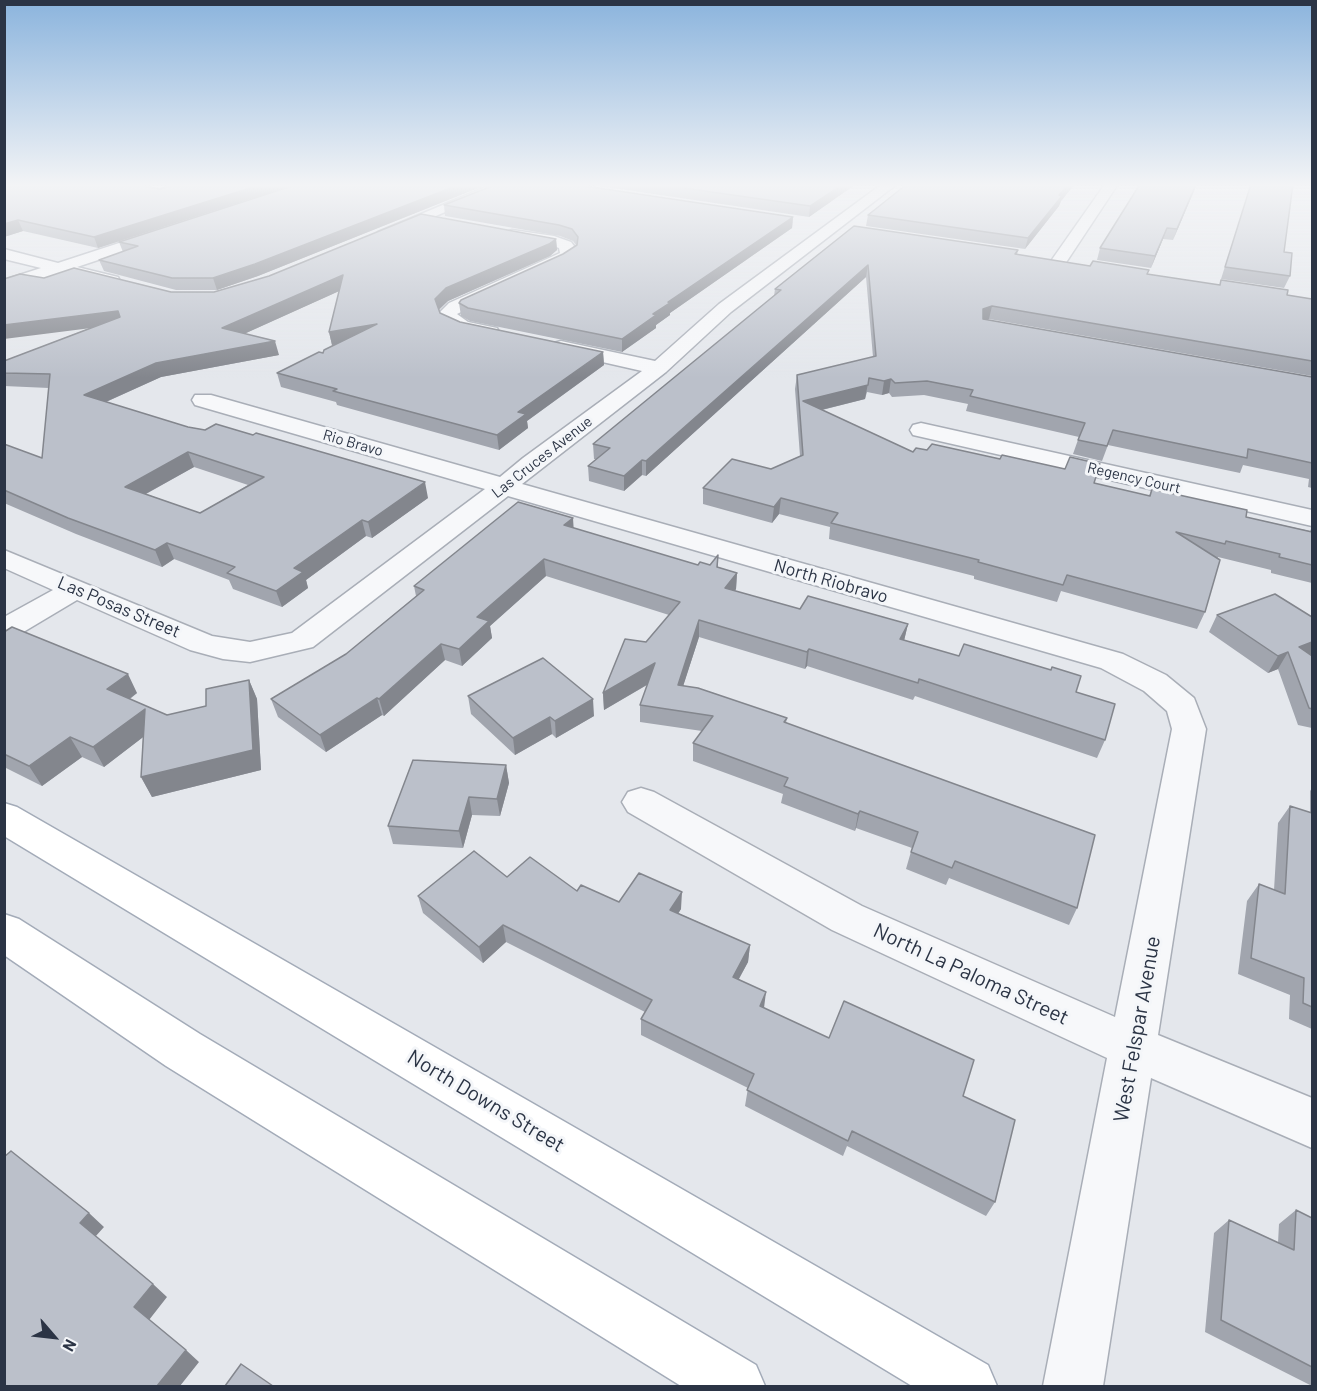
<!DOCTYPE html>
<html>
<head>
<meta charset="utf-8">
<style>
  body { margin:0 }
  #map { position:relative; width:1317px; height:1391px; overflow:hidden; background:#e4e7ec; font-family:Barlow,sans-serif }
  canvas { display:block }
  .frame { position:absolute; inset:0; border:6px solid #2b3445; pointer-events:none }
  .north { position:absolute; left:24px; top:1307px; width:60px; height:60px; -webkit-text-stroke:4px #f4f6f9; paint-order:stroke; rotate:118deg; font-size:16px; font-weight:700; line-height:24px; text-align:center; color:#2b3445 }
  .north::after { content:''; display:block; margin:auto; width:21px; height:27px; background:#2b3445; clip-path:polygon(50% 0,100% 100%,50% 72%,0 100%) }
</style>
</head>
<body>
<div id="map">
<canvas width="1317" height="1391"></canvas>
<div class="frame"></div>
<div class="north">N</div>
</div>
<script>
const ctx = document.querySelector('canvas').getContext('2d');
ctx.lineJoin = 'round';
function shape(rows) {
  const path = new Path2D();
  for (const r of rows) {
    path.moveTo(r[0], r[1]);
    for (let i = 2; i < r.length; i += 2) path.lineTo(r[i], r[i + 1]);
  }
  return path;
}
function stroke(path, color, width, dash) {
  ctx.strokeStyle = color;
  ctx.lineWidth = width;
  ctx.lineCap = dash ? 'butt' : 'round';
  ctx.setLineDash(dash || []);
  ctx.stroke(path);
}
function paint(path, color) {
  ctx.fillStyle = color;
  ctx.fill(path, 'evenodd');
}
function drawText(font, color, halo, rows, align = 'center') {
  ctx.font = font + ' Barlow,sans-serif';
  ctx.lineWidth = 6;
  ctx.setLineDash([]);
  ctx.textBaseline = 'middle';
  ctx.strokeStyle = halo;
  ctx.fillStyle = color;
  for (const [text, x, y, turn = 0] of rows) {
    ctx.save();
    ctx.translate(x, y);
    ctx.rotate((+turn || 0) * Math.PI / 180);
    ctx.textAlign = isNaN(turn) ? turn : align;
    if (halo) ctx.strokeText(text, 0, 0);
    ctx.fillText(text, 0, 0);
    ctx.restore();
  }
}
const minor = shape([
  [493,184,511,184,391,235,386,237,378,232,493,184],
  [882,184,897,184,731,312,666,372,522,484,1123,654,1166,675,1194,698,1206,729,1158,1035,1312,1098,1312,1148,1151,1078,1103,1386,1043,1386,1107,1058,832,930,628,812,622,802,628,792,641,788,654,792,862,906,1115,1017,1172,729,1167,711,1144,691,1101,668,508,496,313,647,250,662,223,659,190,650,77,600,15,637,4,639,4,617,53,590,4,568,4,550,212,636,250,642,292,633,485,489,195,405,192,400,195,395,211,395,500,477,523,458,642,371,554,351,551,347,554,343,561,341,655,361,719,304,882,184],
  [1105,184,1118,184,1065,264,1053,264,1051,261,1105,184],
  [162,229,167,231,170,234,167,237,77,267,118,277,120,281,118,285,112,286,60,273,4,291,4,280,41,268,4,259,4,249,58,263,162,229],
  [512,230,554,236,571,242,577,250,575,256,457,314,468,322,497,328,499,332,497,336,490,338,463,333,443,324,439,313,449,303,560,253,559,248,551,245,507,238,504,235,507,232,512,230],
  [921,423,1312,510,1312,526,913,435,910,430,913,425,921,423]
]);
const major = shape([
  [4,803,17,807,988,1365,997,1386,912,1386,4,836,4,803],
  [4,914,19,919,200,1034,756,1365,765,1386,681,1386,166,1066,4,955,4,914]
]);
stroke(minor, '#a9aeb7', 3);
stroke(major, '#a3abb8', 3);
paint(minor, '#f7f8fa');
paint(major, '#fff');
paint(shape([
  [4,184,160,189,297,184,98,248,23,231,4,237],
  [298,184,488,184,258,276,217,290,176,290,104,271,99,260,123,252,119,242],
  [586,184,856,184,809,217],
  [905,184,1075,184,1061,201,1059,206,1025,249,866,226,868,215,906,185],
  [1197,184,1173,240,1163,239,1151,268,1097,260,1100,248],
  [1251,184,1293,184,1284,252,1290,276,1284,288,1221,279],
  [444,205,793,217,792,228,670,313,670,315,656,325,656,328,622,352,470,321,461,316,459,303,563,254,576,245,573,241,560,236,445,216],
  [854,226,1018,250,1017,255,1312,299,1312,377,1312,376,989,319,987,320,1312,377,1312,488,1308,487,1309,479,1243,465,1240,473,1108,445,1102,461,1073,454,1079,437,966,411,968,404,924,395,892,397,889,393,882,395,867,392,865,399,822,410,913,452,1094,483,1149,496,1152,489,1246,517,1310,531,1312,527,1312,583,1271,573,1271,570,1218,557,1205,612,1197,629,1061,591,1057,602,974,579,974,576,829,539,830,527,779,514,772,523,703,504,703,488,771,469,800,456,795,389,797,375,873,357,866,277,646,476,642,475,624,491,589,481,588,466,596,459,594,459,593,444,774,296,775,289],
  [556,239,557,250,550,256,448,301,439,310,440,313,460,322,603,352,604,365,527,421,528,428,499,450,337,405,336,402,281,387,277,373,323,353,334,344,332,345,329,332,339,291,244,334,279,355,161,377,106,402,188,427,428,498,372,538,366,536,306,580,308,588,282,607,233,589,229,580,174,559,162,567,76,534,4,503,4,444,42,458,49,388,4,386,4,361,90,328,44,278,171,292,214,292],
  [194,467,248,485,200,513,146,494],
  [573,518,573,528,698,565,710,565,718,555,718,567,737,573,736,589,735,591,800,609,908,624,904,640,1076,692,1105,740,1097,758,915,696,913,700,807,666,805,669,699,637,683,686,787,718,786,723,1077,908,1069,925,949,878,946,885,906,869,912,848,856,828,855,831,781,803,783,794,693,761,693,743,702,731,640,722,640,705,647,685,604,710,603,693,669,615,546,576,490,626,492,638,462,666,445,660,384,716,382,715,326,752,278,717,271,699,346,654,416,596,414,586],
  [1217,615,1312,617,1312,655,1311,655,1312,656,1312,728,1298,725,1278,669,1268,673,1209,632],
  [4,632,137,693,130,699,167,715,206,706,249,680,257,699,261,770,152,797,141,777,143,737,104,767,82,757,42,786,4,767],
  [468,696,594,716,556,738,552,734,515,755,471,714],
  [506,765,509,783,500,816,472,815,463,848,393,844,388,826],
  [1312,788,1312,1029,1289,1019,1290,995,1238,974,1247,901,1259,884,1274,890,1278,823,1290,806,1310,813,1310,791],
  [507,877,577,891,619,902,681,909,678,913,750,945,748,962,739,979,764,1008,829,1038,963,1096,995,1202,986,1216,847,1146,843,1156,745,1106,748,1088,641,1035,641,1019,645,1012,506,942,483,963,423,913,418,896],
  [1296,1210,1312,1218,1312,1386,1205,1332,1214,1233,1229,1220,1278,1243,1279,1224]
]), '#a1a5ae');
paint(shape([
  [263,184,297,184,98,248,94,237],
  [461,184,488,184,258,276,217,290,213,278],
  [843,184,856,184,809,217,810,206],
  [1069,184,1075,184,1061,201,1059,206,1025,249,1028,238,1059,195],
  [1196,184,1197,184,1173,240,1177,229],
  [793,217,792,228,670,313,670,315,656,325,656,328,622,352,622,339,668,302],
  [18,220,23,231,4,237,4,224],
  [1167,228,1163,239,1151,268,1155,256],
  [556,239,557,250,550,256,448,301,437,311,435,299,446,288],
  [868,265,866,277,646,476,646,461],
  [343,275,346,288,226,342,222,328],
  [992,306,989,319,980,322,983,309],
  [118,311,123,324,4,339,4,325],
  [377,324,379,337,332,345,329,332],
  [275,341,279,355,161,377,90,409,84,395,156,363],
  [603,352,604,365,527,421,528,428,499,450,497,435,518,412],
  [869,378,865,399,801,415,803,401],
  [891,379,889,393,882,395,884,381],
  [188,452,194,467,131,502,125,487],
  [642,460,642,475,624,491,624,476],
  [425,482,428,498,372,538,368,522],
  [781,498,779,514,772,523,774,507],
  [573,518,574,534,564,525],
  [362,520,366,536,306,580,308,588,282,607,276,591,294,568],
  [167,543,174,559,162,567,155,550],
  [544,559,546,576,490,626,492,638,462,666,459,649,477,617],
  [737,573,736,589,724,604,725,588],
  [699,620,699,637,678,702,678,685],
  [908,624,904,641,900,639],
  [1312,642,1312,655,1292,663,1299,647],
  [441,644,445,660,384,716,379,699],
  [809,649,807,666,805,669,807,652],
  [1288,652,1278,669,1268,673,1278,656],
  [655,663,655,680,604,710,603,693],
  [128,674,137,693,117,708,107,689],
  [249,680,257,699,261,770,152,797,141,777],
  [377,698,382,715,326,752,320,735],
  [593,699,594,716,556,738,555,721],
  [145,709,155,728,104,767,93,747],
  [550,717,552,734,515,755,513,738],
  [70,737,82,757,42,786,29,766],
  [506,765,509,783,500,816,497,799],
  [469,797,472,815,463,848,459,831],
  [860,811,856,828,855,831,858,814],
  [682,892,681,909,670,927,670,910],
  [503,925,506,942,483,963,479,947],
  [750,945,748,962,731,993,733,977],
  [766,992,764,1008,760,1006],
  [89,1213,104,1227,95,1237,80,1223],
  [153,1284,167,1297,149,1320,134,1307],
  [186,1350,199,1362,180,1386,157,1386]
]), '#83868d');
const building = shape([
  [4,184,132,184,160,189,177,184,263,184,94,237,18,220,4,224,4,184],
  [298,184,461,184,255,264,213,278,172,278,99,260,138,246,119,242,298,184],
  [497,184,571,184,793,217,668,302,670,303,653,314,656,315,622,339,468,308,459,303,461,300,563,254,577,245,578,237,572,229,559,225,444,205,497,184],
  [655,184,843,184,810,206,655,184],
  [907,184,1069,184,1059,195,1062,196,1028,238,868,215,907,184],
  [1140,184,1196,184,1177,229,1167,228,1155,256,1100,248,1140,184],
  [1251,184,1293,184,1284,252,1292,253,1290,276,1225,267,1251,184],
  [421,214,556,239,549,244,446,288,435,299,440,313,460,322,603,352,518,412,526,414,497,435,333,391,337,389,277,373,319,352,323,353,324,350,377,324,329,332,343,275,222,328,275,341,156,363,84,395,188,427,205,430,216,424,253,435,256,433,425,482,368,522,362,520,294,568,303,572,276,591,227,573,235,567,167,543,155,550,68,518,4,490,4,444,42,458,50,374,4,373,4,361,120,317,118,311,4,325,4,279,20,274,44,278,74,268,171,292,214,292,269,276,421,214],
  [188,452,264,477,200,513,125,487,188,452],
  [854,226,1018,250,1015,254,1090,266,1093,261,1149,270,1147,274,1220,285,1221,280,1288,290,1287,295,1312,299,1312,361,992,306,983,309,983,319,1312,377,1312,463,1248,449,1247,458,1113,430,1107,446,1078,440,1085,423,970,396,973,390,927,381,895,383,891,379,884,381,869,378,868,385,803,401,913,452,916,448,927,450,932,444,1000,459,1002,455,1065,469,1070,457,1100,464,1094,483,1150,496,1152,489,1247,510,1246,517,1312,532,1312,565,1279,557,1280,554,1226,541,1225,544,1176,532,1220,560,1205,612,1067,575,1063,585,978,562,979,560,831,523,838,513,781,498,774,507,703,488,732,459,771,469,803,455,797,375,876,356,868,265,646,461,642,460,624,476,588,466,610,448,593,444,781,290,775,289,854,226],
  [518,502,573,518,564,525,698,565,700,562,710,565,718,555,717,567,737,573,725,588,800,609,808,596,908,624,900,639,959,656,964,644,1051,670,1052,667,1081,676,1076,692,1115,704,1105,740,919,679,918,683,809,649,807,652,699,620,678,685,698,688,787,718,784,722,1095,835,1077,908,955,861,952,868,911,852,918,832,860,811,858,814,784,786,788,778,693,743,713,716,640,705,655,663,603,693,625,639,646,642,680,602,544,559,477,617,489,621,459,649,441,644,379,699,377,698,320,735,271,699,346,654,424,590,414,586,518,502],
  [1275,594,1312,617,1312,642,1299,647,1312,656,1312,709,1309,708,1288,652,1278,656,1217,615,1275,594],
  [12,627,128,674,107,689,167,715,206,706,206,689,249,680,253,750,141,777,145,709,93,747,70,737,29,766,4,754,4,632,12,627],
  [543,658,593,699,555,721,550,717,513,738,468,696,543,658],
  [413,760,506,765,497,799,469,797,459,831,388,826,413,760],
  [1290,806,1312,813,1312,1007,1303,1003,1304,978,1251,958,1259,884,1285,894,1290,806],
  [474,851,507,877,530,857,577,891,581,885,619,902,639,873,682,892,670,910,750,945,733,977,766,992,760,1006,829,1038,844,1001,974,1060,963,1096,1015,1120,995,1202,852,1131,848,1141,747,1090,754,1074,641,1019,652,1000,503,925,479,947,418,896,474,851],
  [11,1151,89,1213,80,1223,153,1284,134,1307,186,1350,157,1386,4,1386,4,1157,11,1151],
  [1296,1210,1312,1218,1312,1367,1221,1320,1229,1220,1294,1250,1296,1210],
  [241,1364,273,1386,225,1386,241,1364]
]);
paint(building, '#bbc0ca');
stroke(building, '#83868d', 1.5);
const sky = ctx.createLinearGradient(0, 0, 0, 378);
sky.addColorStop(0, '#8bb4dd');
sky.addColorStop(0.49, '#f3f4f6');
sky.addColorStop(1, '#f3f4f600');
ctx.fillStyle = sky;
ctx.fillRect(0, 0, 1317, 378);
drawText('15px', '#2b3445', '#f4f6f9', [
  ["Rio Bravo",353,443,16],
  ["Las Cruces Avenue",542,457,-38],
  ["Regency Court",1134,478,13]
]);
drawText('18px', '#2b3445', '#f4f6f9', [
  ["North Riobravo",831,581,16],
  ["Las Posas Street",119,607,23]
]);
drawText('21px', '#2b3445', '#f4f6f9', [
  ["North La Paloma Street",971,974,25],
  ["West Felspar Avenue",1137,1029,-80],
  ["North Downs Street",486,1101,31]
]);
</script>
</body>
</html>
